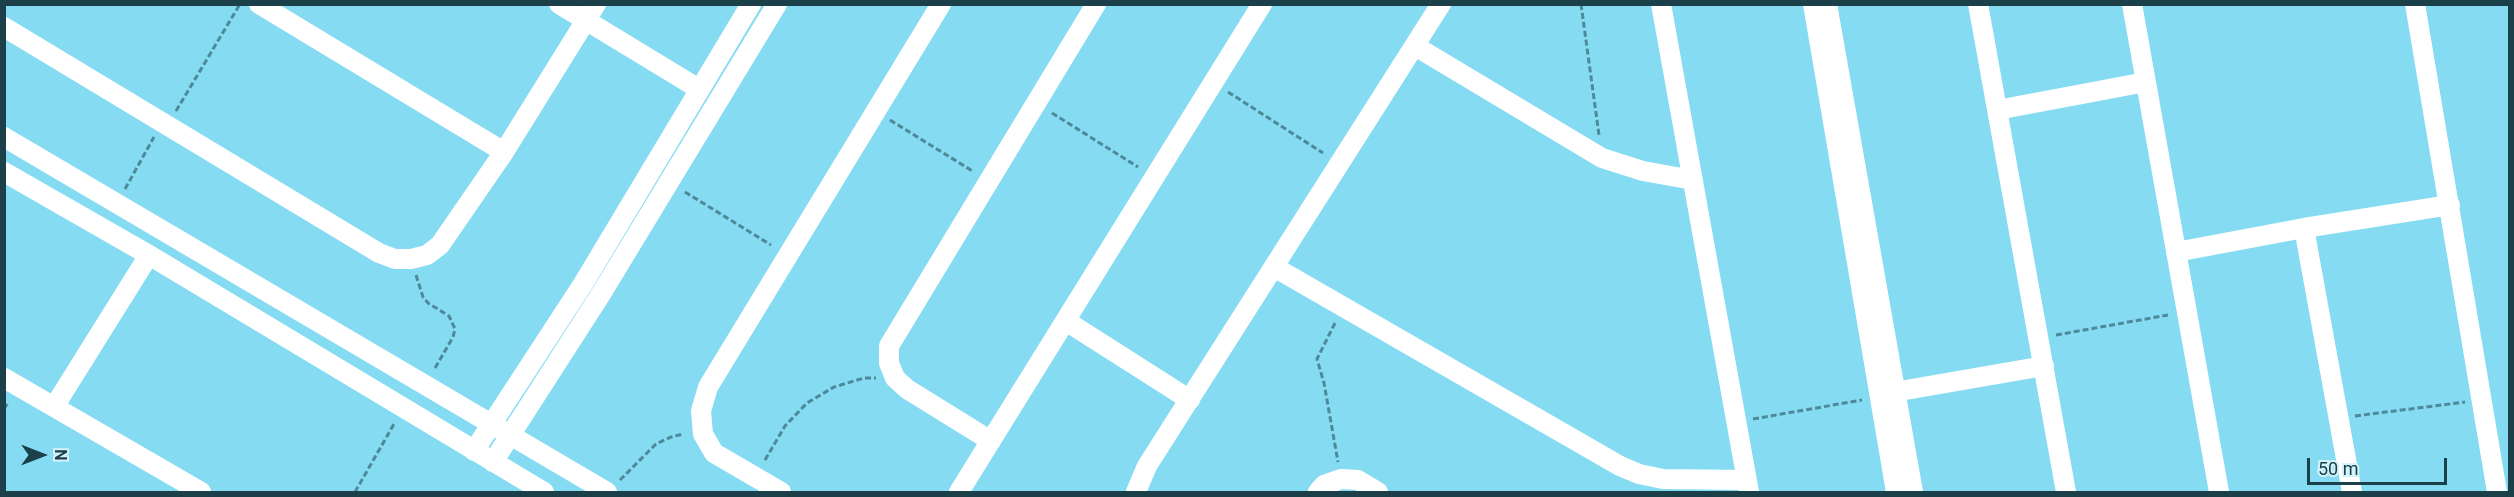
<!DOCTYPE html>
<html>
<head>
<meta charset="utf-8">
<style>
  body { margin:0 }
  #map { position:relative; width:2514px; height:497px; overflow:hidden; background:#85dbf2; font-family:Roboto,sans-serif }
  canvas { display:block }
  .frame { position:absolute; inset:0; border:6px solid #1c404a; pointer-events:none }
  .north { position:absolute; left:12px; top:425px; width:60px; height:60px; -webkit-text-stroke:4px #d3f3fc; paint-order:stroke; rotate:90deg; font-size:16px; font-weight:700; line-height:24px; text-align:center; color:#1c404a }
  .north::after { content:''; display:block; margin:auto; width:21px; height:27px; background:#1c404a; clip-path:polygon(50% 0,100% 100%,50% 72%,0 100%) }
  .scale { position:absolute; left:2307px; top:458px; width:140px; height:27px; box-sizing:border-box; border:3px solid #1c404a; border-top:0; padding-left:8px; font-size:18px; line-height:21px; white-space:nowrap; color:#1c404a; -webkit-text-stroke:4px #d3f3fc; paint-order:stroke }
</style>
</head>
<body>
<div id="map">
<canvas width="2514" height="497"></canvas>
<div class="frame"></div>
<div class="north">N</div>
<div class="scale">50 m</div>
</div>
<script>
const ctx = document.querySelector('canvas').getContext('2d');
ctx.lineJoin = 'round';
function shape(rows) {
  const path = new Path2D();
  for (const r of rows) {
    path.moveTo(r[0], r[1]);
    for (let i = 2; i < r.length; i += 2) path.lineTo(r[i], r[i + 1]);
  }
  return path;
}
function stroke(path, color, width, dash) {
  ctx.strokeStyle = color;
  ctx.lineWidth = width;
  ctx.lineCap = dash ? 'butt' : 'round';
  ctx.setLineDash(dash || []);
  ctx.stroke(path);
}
stroke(shape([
  [1581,4,1599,135],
  [1228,92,1323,153],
  [176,111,240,4],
  [1052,113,1138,167],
  [890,120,974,172],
  [125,189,154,137],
  [685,192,771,245],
  [416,275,423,297,428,303,449,316,455,329,453,337,434,370],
  [1335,323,1317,359,1324,383,1338,462],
  [2056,335,2168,315],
  [4,409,8,403],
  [2355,416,2465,402],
  [1753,419,1862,400],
  [765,460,785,426,807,403,834,387,864,378,876,378],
  [620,480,656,444,671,437,683,434],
  [355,492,394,424]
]), '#4d8999', 3, [6, 3]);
stroke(shape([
  [259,4,504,152],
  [559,4,699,89],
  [1661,4,1749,492],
  [1813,4,1896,492],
  [1827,4,1913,492],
  [1978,4,2066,492],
  [2132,4,2219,492],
  [2415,4,2497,492],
  [4,27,379,253,395,259,411,259,427,255,440,245,504,152,596,4],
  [1415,46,1602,158,1643,171,1693,180],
  [1997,110,2146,82],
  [4,137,607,492],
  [4,172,149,255,544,492],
  [2304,228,2352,492],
  [2176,252,2304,228,2450,205],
  [1274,267,1620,466,1639,474,1663,479,1746,480],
  [1066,321,1190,400],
  [4,378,201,492],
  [1894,392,2044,366],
  [54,407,149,255],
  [991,441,907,389,895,378,889,363,889,346,1096,4],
  [474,451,583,284,751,4],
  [493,462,601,294,777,4],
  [781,492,714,453,703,434,701,411,708,387,941,4],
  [959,492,1262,4],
  [1136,492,1147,466,1441,4],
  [1318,492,1324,485,1341,479,1358,480,1378,492]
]), '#fff', 20);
</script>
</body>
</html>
